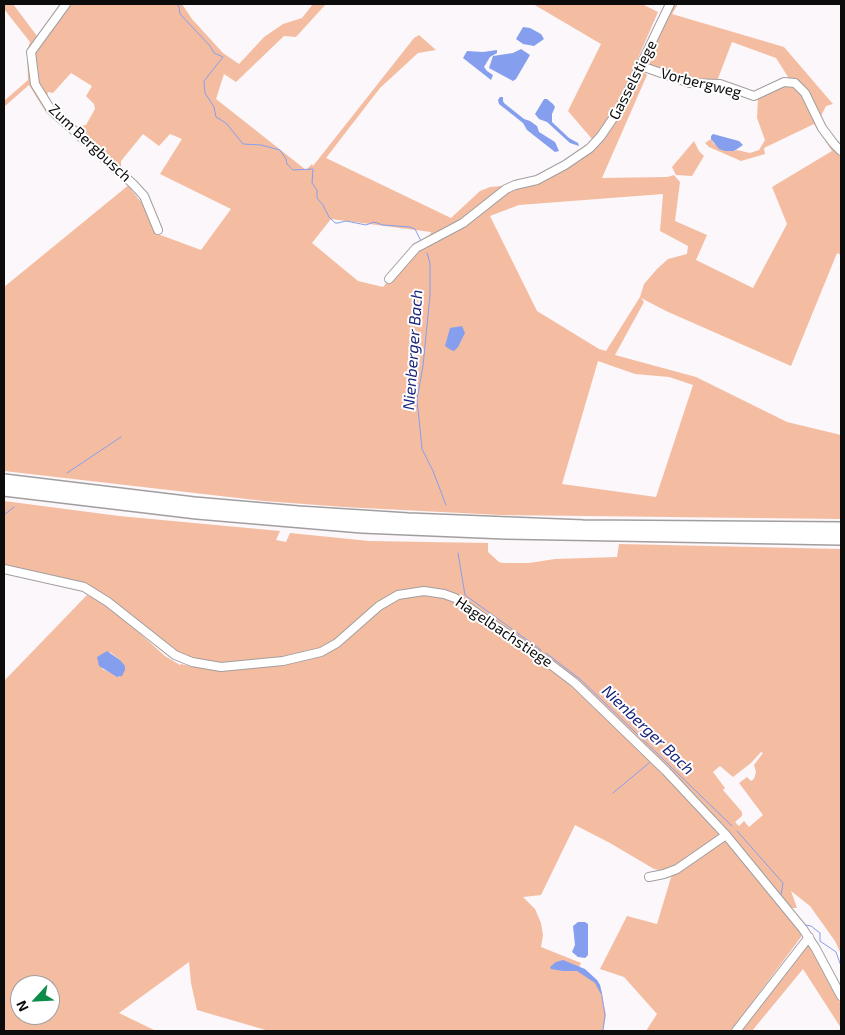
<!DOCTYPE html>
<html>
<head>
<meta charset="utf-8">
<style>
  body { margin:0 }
  #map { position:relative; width:845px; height:1035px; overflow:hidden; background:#fbf7fa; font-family:"Exo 2",sans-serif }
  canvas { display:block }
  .frame { position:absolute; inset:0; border:5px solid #0d0c0d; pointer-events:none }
  .north { position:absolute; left:10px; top:975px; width:50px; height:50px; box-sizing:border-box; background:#fff; border:1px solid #9e9e9e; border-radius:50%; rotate:245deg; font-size:14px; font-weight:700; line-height:20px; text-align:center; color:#0d0c0d }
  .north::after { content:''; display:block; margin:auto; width:18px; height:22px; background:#0c8c48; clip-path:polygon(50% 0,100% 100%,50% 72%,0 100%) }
</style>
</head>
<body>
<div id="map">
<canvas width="845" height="1035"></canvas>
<div class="frame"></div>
<div class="north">N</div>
</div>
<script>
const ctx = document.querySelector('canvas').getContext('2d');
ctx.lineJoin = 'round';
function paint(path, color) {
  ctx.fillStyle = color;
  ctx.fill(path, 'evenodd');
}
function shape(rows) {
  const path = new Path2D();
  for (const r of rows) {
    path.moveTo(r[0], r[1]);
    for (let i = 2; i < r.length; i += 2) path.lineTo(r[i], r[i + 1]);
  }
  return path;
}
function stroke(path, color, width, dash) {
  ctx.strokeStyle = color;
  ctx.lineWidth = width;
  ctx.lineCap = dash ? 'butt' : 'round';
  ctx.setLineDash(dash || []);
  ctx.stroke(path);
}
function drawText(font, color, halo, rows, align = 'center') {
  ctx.font = font + ' "Exo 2",sans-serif';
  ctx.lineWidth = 4;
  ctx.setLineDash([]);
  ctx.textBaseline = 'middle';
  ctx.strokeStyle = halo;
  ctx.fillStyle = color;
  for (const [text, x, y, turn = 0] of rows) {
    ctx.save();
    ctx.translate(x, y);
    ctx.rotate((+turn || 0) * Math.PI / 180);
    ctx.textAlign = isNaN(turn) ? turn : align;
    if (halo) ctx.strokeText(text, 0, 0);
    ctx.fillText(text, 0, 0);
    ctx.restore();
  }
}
paint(shape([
  [4,4,13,4,37,36,31,49,32,81,46,109,47,114,29,85,4,107,4,101,28,80,27,52,30,42,4,9],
  [71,4,182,4,192,19,223,53,239,64,264,37,283,24,302,18,313,4,326,4,296,37,284,36,236,82,224,74,216,99,306,170,312,164,313,166,414,38,419,35,436,50,418,53,380,88,326,158,451,218,480,191,490,187,534,183,573,165,611,118,616,107,610,118,592,139,568,111,601,44,533,4,642,4,658,12,635,65,647,75,602,178,667,177,674,175,680,182,675,221,707,235,696,260,753,288,787,224,772,187,832,151,814,124,764,148,765,154,741,161,709,147,705,143,711,139,714,144,734,151,737,150,750,153,759,150,765,140,757,118,758,99,783,85,789,84,799,88,841,153,841,255,837,253,791,366,666,311,641,298,644,302,615,355,696,377,787,422,841,435,841,519,500,515,344,507,264,501,4,471,4,287,130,184,132,191,142,203,155,233,201,250,231,209,160,174,182,139,170,134,159,146,143,134,121,161,121,169,74,127,86,125,95,109,94,104,86,96,92,86,71,73,53,93,48,92,47,97,38,83,34,53],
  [663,194,660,231,688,246,687,254,668,259,657,269,644,284,640,297,606,351,599,349,537,311,490,216,519,205],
  [331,219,431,232,431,233,383,287,358,281,312,243],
  [598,361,635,374,669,377,693,385,656,497,562,484],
  [671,4,678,4,672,14,784,47,833,104,826,106,820,118,790,80,776,58,732,42,717,81,698,82,638,64],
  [694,141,699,151,704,156,692,176,676,175,672,167],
  [4,501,119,516,280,531,276,540,286,542,290,533,369,541,488,543,488,552,499,562,503,563,529,563,555,559,617,557,619,544,841,549,841,954,835,941,810,906,791,891,797,908,788,908,777,894,585,689,444,594,397,595,321,652,232,666,188,661,93,591,4,569],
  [761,752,763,753,754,765,756,772,754,779,751,781,747,777,739,783,763,815,749,827,744,821,739,826,735,822,742,816,742,812,723,790,725,788,713,772,720,766,733,777,751,763],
  [429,593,456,600,542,661,567,682,655,765,694,805,719,835,714,840,680,864,664,871,654,869,610,843,575,825,541,895,523,897,535,909,541,923,543,935,541,947,581,963,579,967,600,985,606,1015,603,1031,269,1031,197,1010,191,983,189,962,119,1013,156,1031,4,1031,4,681,87,595,107,604,165,656,180,665,181,664,193,667,223,670,260,667,319,656,342,644,391,601,408,594],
  [110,652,120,660,120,677,102,669],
  [20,985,50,985,50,1015,20,1015],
  [725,841,802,934,801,937,731,1031,646,1031,657,1014,624,977,600,969,627,916,657,924,672,874,683,869,718,845],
  [805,946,809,946,841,1004,841,1028,803,969,752,1031,741,1031]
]), '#f4bda1');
paint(shape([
  [523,27,530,28,541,34,544,39,534,46,523,44,516,39],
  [521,49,530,55,516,79,513,81,489,68,493,56,513,53],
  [497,50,497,53,490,57,484,67,487,71,493,75,491,80,463,58,467,51,483,52],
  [500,97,503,97,503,101,504,103,524,119,530,121,537,126,539,132,555,142,559,151,555,152,527,130,523,123,499,104,498,100],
  [544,99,547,99,553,104,555,107,552,114,552,122,569,138,578,143,579,146,570,143,547,122,539,119,535,114],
  [713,134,739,141,743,145,734,151,725,151,719,149,711,139,711,136],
  [462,326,465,333,458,347,454,351,451,350,445,346,450,328],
  [107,651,120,660,125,666,125,670,122,676,117,677,99,666,97,657],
  [578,922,585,922,588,924,588,955,585,958,578,957,572,952,575,945,573,926],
  [563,960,585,969,597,980,600,985,603,998,595,983,577,971,563,971,551,969,550,967,556,962]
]), '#859fee');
stroke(shape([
  [177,4,179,7,180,14,210,46,214,53,223,57,204,81,205,93,214,107,216,117,226,123,243,144,261,145,280,150,286,159,287,164,293,170,313,169,312,183,317,190,317,198,323,205,329,217,335,223,338,223,346,221,366,225,374,222,383,225,410,227,415,229,421,241],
  [427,253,430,263,430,295,423,366,417,399,422,449,433,471,446,505],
  [67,473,121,437],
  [4,515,14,507],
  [458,553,465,595,541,650],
  [546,653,580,679,601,699,732,826],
  [613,793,649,763],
  [737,831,783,883,781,895],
  [805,925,811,926,820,933,820,941,836,952,841,966],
  [602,997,605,1015,603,1031]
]), '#859fee', 1);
const minor = shape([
  [66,4,31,52,35,84,51,110,133,184,144,196,158,230],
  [641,66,690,83,720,84,754,96,784,82,795,83,805,93,822,128,834,144,841,151],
  [389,279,416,248,463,223,506,189,515,185,537,180,565,165,590,148,601,136,620,108,670,4],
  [4,569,84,587,108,602,175,655,192,662,221,667,283,661,321,652,337,643,379,606,398,595,424,591,444,594,455,598,541,657,575,683,666,771,726,835,803,929,816,949,841,996],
  [649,877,664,874,677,869,726,835],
  [736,1031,809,937]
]);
const highway = shape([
  [4,480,194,503,298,512,408,519,583,526,841,528],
  [4,490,197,513,362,527,506,533,841,539]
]);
stroke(minor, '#a29ea0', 10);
stroke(highway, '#a29ea0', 14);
stroke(minor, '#fff', 8);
stroke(highway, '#fff', 11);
drawText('15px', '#0d0c0d', '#fff', [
  ["Gasselstiege",633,80,-63],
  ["Vorbergweg",701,83,14],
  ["Zum Bergbusch",90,143,43],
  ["Hagelbachstiege",504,632,34]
]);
drawText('italic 16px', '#17237c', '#fff', [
  ["Nienberger Bach",413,350,-86],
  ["Nienberger Bach",648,730,44]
]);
</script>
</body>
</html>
